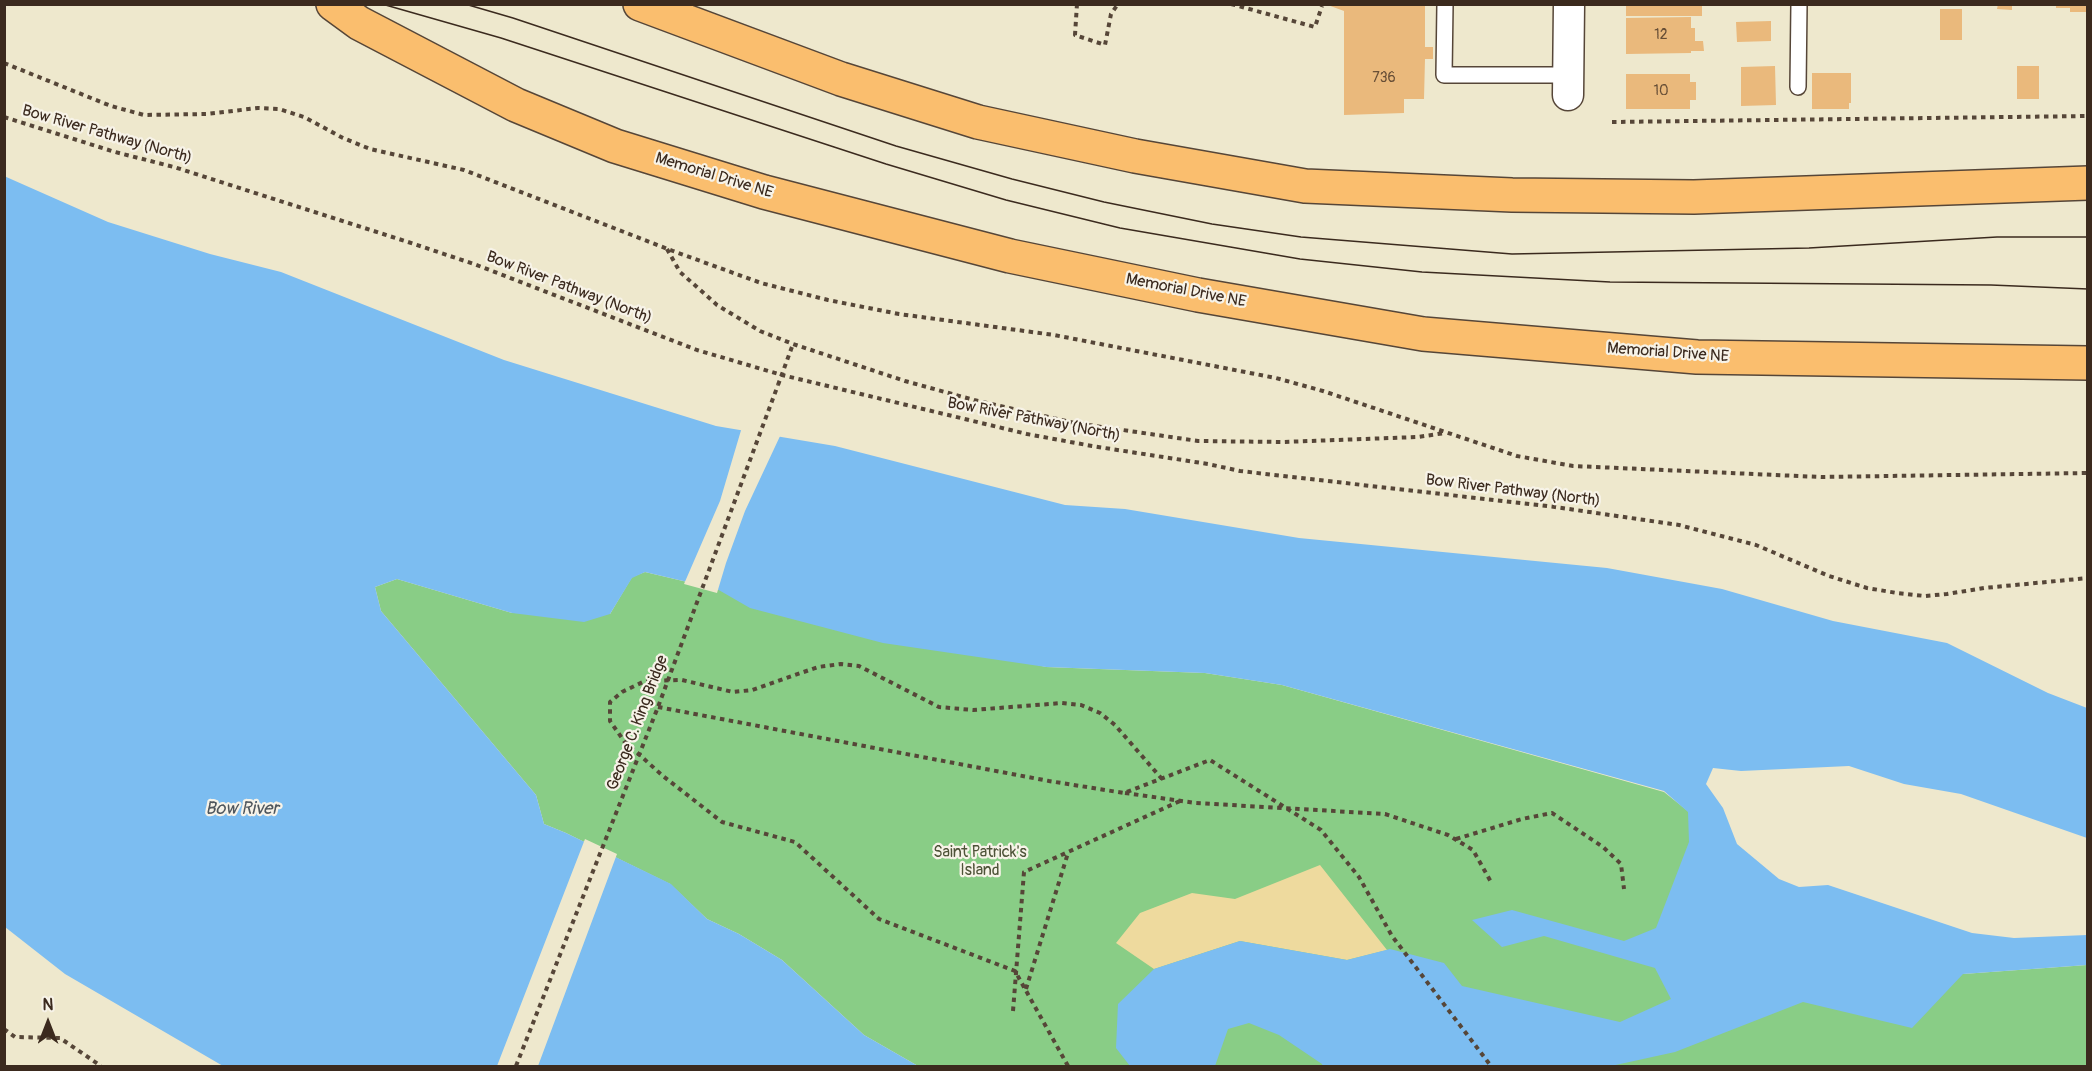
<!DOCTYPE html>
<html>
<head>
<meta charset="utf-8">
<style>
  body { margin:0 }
  #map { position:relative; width:2092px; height:1071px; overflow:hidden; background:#eee8cd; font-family:Pangolin,sans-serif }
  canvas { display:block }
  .frame { position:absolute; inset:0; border:6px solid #3b2a1e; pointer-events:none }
  .north { position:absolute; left:18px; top:993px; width:60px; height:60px; -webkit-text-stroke:4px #f7f3e8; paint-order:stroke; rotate:0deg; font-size:16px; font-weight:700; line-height:24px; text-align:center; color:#3b2a1e }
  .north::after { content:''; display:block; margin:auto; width:21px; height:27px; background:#3b2a1e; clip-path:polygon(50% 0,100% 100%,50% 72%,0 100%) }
</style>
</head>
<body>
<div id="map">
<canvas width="2092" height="1071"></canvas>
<div class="frame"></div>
<div class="north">N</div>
</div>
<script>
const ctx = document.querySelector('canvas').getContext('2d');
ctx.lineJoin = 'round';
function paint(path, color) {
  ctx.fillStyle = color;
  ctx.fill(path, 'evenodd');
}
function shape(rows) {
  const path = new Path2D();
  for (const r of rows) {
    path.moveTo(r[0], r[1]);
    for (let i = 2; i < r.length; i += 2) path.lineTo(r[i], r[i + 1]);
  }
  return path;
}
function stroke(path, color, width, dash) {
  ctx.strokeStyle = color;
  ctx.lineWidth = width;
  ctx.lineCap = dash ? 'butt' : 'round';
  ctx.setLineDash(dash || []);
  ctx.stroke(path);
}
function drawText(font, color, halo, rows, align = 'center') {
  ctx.font = font + ' Pangolin,sans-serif';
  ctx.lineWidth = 4.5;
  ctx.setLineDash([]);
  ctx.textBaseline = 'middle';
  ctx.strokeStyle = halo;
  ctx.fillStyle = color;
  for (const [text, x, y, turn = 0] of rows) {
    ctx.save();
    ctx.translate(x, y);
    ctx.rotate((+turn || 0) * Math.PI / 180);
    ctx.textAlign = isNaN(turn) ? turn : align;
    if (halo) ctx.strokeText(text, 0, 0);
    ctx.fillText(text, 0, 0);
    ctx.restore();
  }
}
paint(shape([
  [645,572,1046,667,1205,673,1282,685,1664,792,1832,926,1963,974,2087,965,2087,1066,918,1066,864,1035,782,960,739,934,707,919,670,884,566,833,544,824,536,795,381,611,375,587,397,579,512,613,610,614,632,577]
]), '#89cd86');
paint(shape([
  [1320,865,1387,950,1347,960,1240,941,1154,969,1116,943,1140,913,1192,893,1235,899]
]), '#eeda9e');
paint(shape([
  [4,176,108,222,210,254,281,272,504,360,716,426,835,446,1065,505,1125,509,1299,538,1607,568,1722,589,1833,621,1947,643,2048,693,2087,708,2087,838,1961,794,1904,784,1849,766,1741,771,1713,768,1706,784,1723,808,1737,844,1779,879,1799,887,1828,885,1972,933,2014,938,2087,935,2087,965,1963,974,1912,1028,1803,1002,1675,1052,1611,1066,1323,1066,1322,1064,1279,1035,1249,1023,1228,1029,1215,1066,1130,1066,1116,1048,1118,1004,1154,969,1240,941,1347,960,1390,949,1444,963,1462,986,1620,1022,1671,999,1655,968,1544,936,1502,947,1472,920,1512,910,1624,941,1656,928,1689,842,1688,812,1664,791,1282,685,1205,673,1046,667,883,643,750,608,717,589,645,572,632,578,610,614,584,622,512,613,397,579,375,587,381,611,536,795,544,824,566,833,671,884,707,919,739,934,782,960,864,1035,918,1066,223,1066,65,974,5,927]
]), '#7cbdf1');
paint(shape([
  [742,427,781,434,745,511,726,563,717,593,684,584,720,501],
  [585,839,617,854,538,1066,497,1066]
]), '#eee8cd');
paint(shape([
  [1325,4,1425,4,1425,47,1433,47,1433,59,1425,59,1424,99,1404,99,1404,113,1344,115,1344,11],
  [1626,4,1702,4,1702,16,1626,16],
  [1998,4,2012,4,2012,10,1997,9],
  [2056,4,2088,4,2088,12,2070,12,2070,8,2056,8],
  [1940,9,1962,9,1962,40,1940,40],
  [1691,17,1691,28,1695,28,1695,41,1703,41,1704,51,1691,51,1691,53,1626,54,1626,18],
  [1771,21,1771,41,1737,42,1736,22],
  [1775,66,1776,105,1741,106,1741,67],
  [2017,66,2039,66,2039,99,2017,99],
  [1812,73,1851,73,1851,103,1849,103,1849,109,1812,109],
  [1626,74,1690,74,1690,82,1696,82,1696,100,1690,100,1690,109,1626,109]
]), '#eab97c');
const lane = shape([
  [1445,4,1444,75,1568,75],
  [1798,87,1799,4]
]);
const street = shape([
  [1568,95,1569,4]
]);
const highway = shape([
  [333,4,359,23,516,105,615,146,764,192,1010,256,1198,295,1423,334,1697,357,2088,363],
  [640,4,841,79,978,122,1135,156,1305,186,1512,195,1694,197,2088,183]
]);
stroke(lane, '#564638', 18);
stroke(street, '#564638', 33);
stroke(highway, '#564638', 36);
stroke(shape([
  [1077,4,1075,35,1105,45,1111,14,1118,4],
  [1231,4,1315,27,1322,6],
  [4,63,111,106,144,115,206,114,258,108,279,109,304,117,343,138,370,149,464,170,673,251,761,283,828,300,899,314,1054,335,1276,378,1323,391,1517,456,1573,466,1821,477,2088,473],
  [4,117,115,152,174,167,405,241,474,264,697,350,782,375,1027,434,1092,446,1208,464,1240,471,1555,507,1679,525,1756,545,1829,576,1867,588,1897,593,1925,596,1947,594,1984,588,2088,578],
  [1612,122,2088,116],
  [667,249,680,272,717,305,760,331,793,344,905,381,974,400,1075,423,1198,441,1283,442,1418,437,1445,433],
  [778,385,793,344],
  [658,707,1049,781,1124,793,1210,760,1321,830,1359,877,1392,936,1491,1066],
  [1125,793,1196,803,1385,814,1448,835,1473,850,1491,882],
  [1456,839,1522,819,1552,813,1603,847,1621,864,1624,889],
  [1026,989,1068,853],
  [1013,1011,1024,872,1180,801],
  [4,1029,15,1037,60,1038,101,1066],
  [1068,1066,1015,971,879,919,795,842,722,822,663,776,624,741,610,721,610,702,622,692,645,681,682,680,733,692,752,690,818,667,841,664,859,666,939,707,973,710,1062,703,1081,705,1100,713,1115,725,1162,779]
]), '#564638', 4, [4.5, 4.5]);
stroke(lane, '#fff', 15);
stroke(street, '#fff', 30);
stroke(highway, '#fabe6e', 33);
stroke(shape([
  [382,4,501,38,886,164,1006,200,1120,228,1300,259,1422,272,1610,282,1991,285,2088,289],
  [465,4,513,18,896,146,1012,179,1104,202,1212,224,1301,237,1512,254,1809,248,1997,237,2088,237]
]), '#3b2a1e', 1.5);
stroke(shape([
  [516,1066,658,707,778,385]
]), '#564638', 4, [4.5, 4.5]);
drawText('14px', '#674e36', null, [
  ["12",1661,35],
  ["736",1384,78],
  ["10",1661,91]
]);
drawText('16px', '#3b2a1e', '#f7f3e8', [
  ["Bow River Pathway (North)",107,135,16],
  ["Memorial Drive NE",714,176,17],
  ["Bow River Pathway (North)",569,288,21],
  ["Memorial Drive NE",1186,291,11],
  ["Memorial Drive NE",1668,353,4],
  ["Bow River Pathway (North)",1034,420,11],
  ["Bow River Pathway (North)",1513,491,7],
  ["George C. King Bridge",638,723,-69]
]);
drawText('16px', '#4e5338', '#f7f3e8', [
  ["Saint Patrick's",980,853],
  ["Island",980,871]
]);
drawText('italic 18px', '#4e565d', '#f7f3e8', [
  ["Bow River",242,809]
]);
</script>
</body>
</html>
